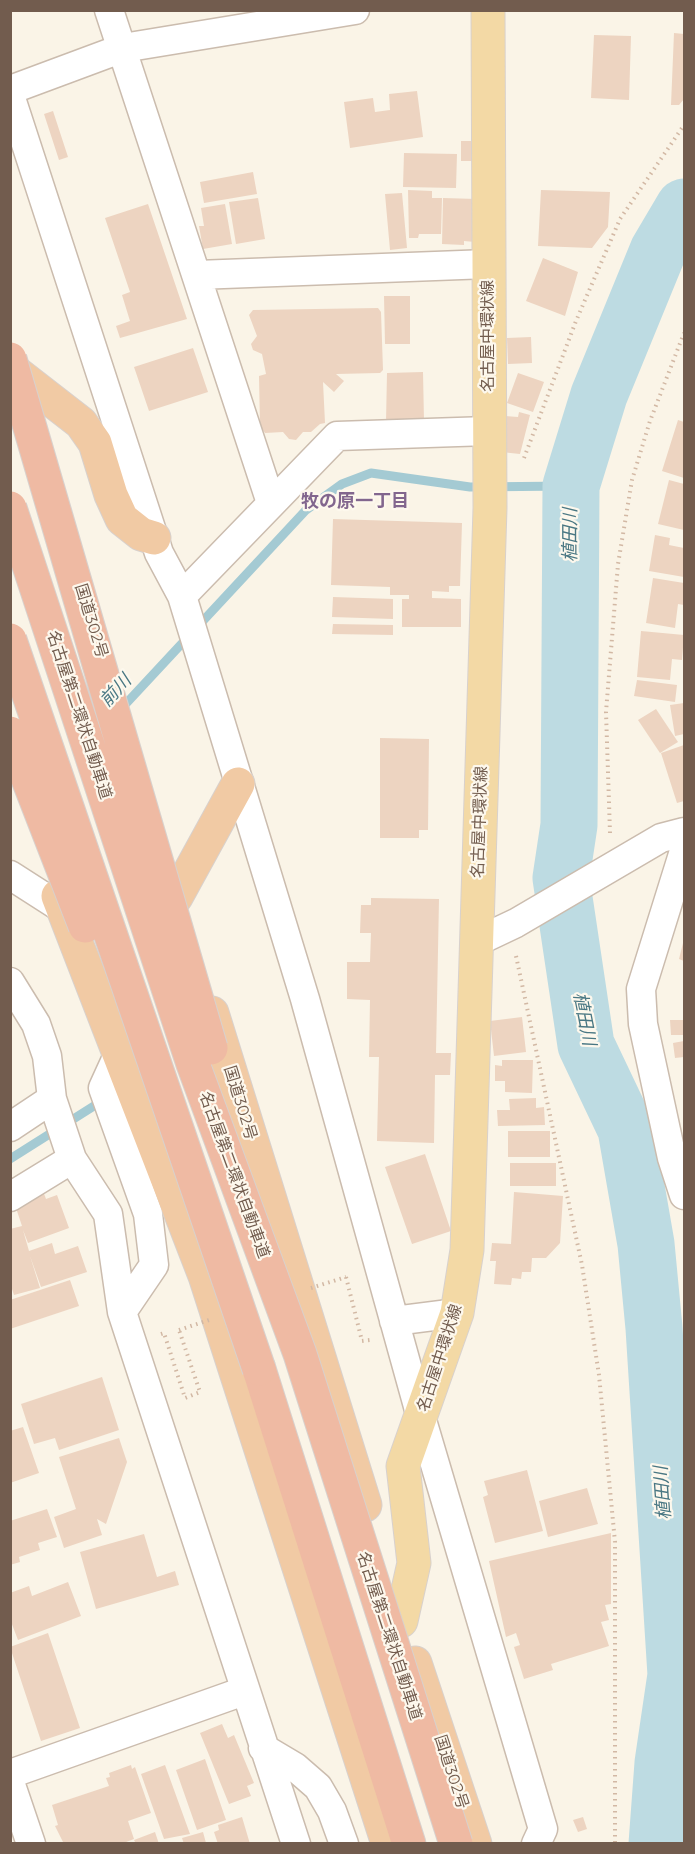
<!DOCTYPE html>
<html>
<head>
<meta charset="utf-8">
<style>
  body { margin:0 }
  #map { position:relative; width:695px; height:1854px; overflow:hidden; background:#faf4e7; font-family:Montserrat,sans-serif }
  canvas { display:block }
  .frame { position:absolute; inset:0; border:12px solid #725c4e; pointer-events:none }
</style>
</head>
<body>
<div id="map">
<canvas width="695" height="1854"></canvas>
<div class="frame"></div>
</div>
<script>
const ctx = document.querySelector('canvas').getContext('2d');
ctx.lineJoin = 'round';
function shape(rows) {
  const path = new Path2D();
  for (const r of rows) {
    path.moveTo(r[0], r[1]);
    for (let i = 2; i < r.length; i += 2) path.lineTo(r[i], r[i + 1]);
  }
  return path;
}
function stroke(path, color, width, dash) {
  ctx.strokeStyle = color;
  ctx.lineWidth = width;
  ctx.lineCap = dash ? 'butt' : 'round';
  ctx.setLineDash(dash || []);
  ctx.stroke(path);
}
function paint(path, color) {
  ctx.fillStyle = color;
  ctx.fill(path, 'evenodd');
}
function drawText(font, color, halo, rows, align = 'center') {
  ctx.font = font + ' Montserrat,"Noto Sans JP",sans-serif';
  ctx.lineWidth = 4.5;
  ctx.setLineDash([]);
  ctx.textBaseline = 'middle';
  ctx.strokeStyle = halo;
  ctx.fillStyle = color;
  for (const [text, x, y, turn = 0] of rows) {
    ctx.save();
    ctx.translate(x, y);
    ctx.rotate((+turn || 0) * Math.PI / 180);
    ctx.textAlign = isNaN(turn) ? turn : align;
    if (halo) ctx.strokeText(text, 0, 0);
    ctx.fillText(text, 0, 0);
    ctx.restore();
  }
}
stroke(shape([
  [121,709,306,510,342,484,371,473,470,487,571,486],
  [10,1159,105,1099]
]), '#a4cad3', 9);
stroke(shape([
  [657,1844,663,1763,676,1675,654,1328,646,1244,626,1129,586,1045,561,878,569,825,571,486,599,395,658,251,684,207]
]), '#bddbe2', 57);
paint(shape([
  [674,33,684,34,684,99,679,105,671,105],
  [594,35,631,36,629,100,591,98],
  [417,91,423,137,350,148,344,102,373,98,375,112,390,110,389,94],
  [53,111,68,157,59,160,44,114],
  [461,141,478,141,478,161,461,161],
  [404,153,457,154,456,188,403,187],
  [253,172,257,194,204,203,200,182],
  [408,190,432,191,432,198,442,198,441,234,419,234,418,238,409,238],
  [541,190,610,192,608,227,592,248,538,246],
  [402,193,407,248,390,250,385,194],
  [258,198,265,239,236,244,229,202],
  [443,198,477,199,475,242,464,241,464,245,442,244],
  [148,204,187,319,120,338,116,326,130,321,122,295,130,292,105,218],
  [225,204,232,244,203,249,199,226,204,226,201,208],
  [543,258,578,272,565,316,526,301],
  [384,296,410,296,410,344,385,344],
  [378,308,381,312,383,370,380,373,336,374,344,381,334,392,323,382,325,423,320,424,311,432,303,432,296,440,289,439,283,432,265,433,260,426,259,376,266,374,262,354,253,350,251,344,257,336,249,315,253,310],
  [531,337,532,363,508,364,507,338],
  [193,348,208,392,149,411,134,367],
  [423,372,424,421,386,422,387,373],
  [518,373,544,382,533,412,507,403],
  [519,412,530,415,520,454,501,452,505,416,518,417],
  [678,420,684,422,684,478,662,471],
  [669,480,684,484,684,530,658,524],
  [333,519,462,523,460,586,449,586,449,592,432,591,432,598,461,599,461,627,402,627,402,599,409,599,409,595,390,595,390,587,331,585],
  [655,535,670,538,669,545,684,548,684,577,649,571],
  [653,578,684,583,684,605,678,604,675,628,646,623],
  [333,597,393,599,393,619,332,617],
  [333,624,393,625,393,635,332,634],
  [641,631,684,635,682,660,672,659,670,680,637,677],
  [637,680,677,685,675,702,634,696],
  [684,703,684,734,675,736,670,705],
  [656,709,678,742,660,753,638,720],
  [380,738,429,739,428,830,419,830,419,838,380,838],
  [684,745,684,801,677,803,661,753],
  [371,898,439,899,436,1053,451,1053,450,1075,435,1075,434,1143,377,1141,379,1057,369,1057,370,1000,347,999,347,962,370,962,371,933,360,933,361,905,371,905],
  [684,939,684,961,679,959],
  [522,1017,526,1052,494,1056,490,1021],
  [670,1020,684,1020,684,1035,671,1035],
  [684,1041,684,1057,675,1058,673,1043],
  [502,1060,533,1060,532,1093,505,1092,505,1081,495,1081,495,1065,502,1066],
  [536,1098,536,1108,544,1107,545,1125,498,1126,497,1110,510,1110,509,1099],
  [508,1131,550,1131,550,1157,508,1157],
  [425,1154,451,1231,412,1244,385,1167],
  [510,1163,556,1163,556,1186,510,1186],
  [43,1191,46,1199,57,1195,69,1228,28,1243,23,1230,29,1251,52,1243,55,1254,78,1246,87,1272,41,1287,30,1256,40,1288,14,1295,10,1283,10,1229,22,1226,15,1205],
  [514,1192,563,1196,560,1243,546,1258,532,1258,531,1272,522,1272,521,1279,512,1278,511,1285,494,1284,496,1261,490,1261,492,1243,511,1244],
  [70,1280,79,1306,10,1329,10,1300],
  [102,1377,119,1430,59,1450,55,1438,34,1444,21,1404],
  [23,1427,39,1473,10,1483,10,1431],
  [119,1438,127,1462,106,1524,97,1519,102,1535,64,1548,54,1517,76,1509,59,1457],
  [527,1470,543,1531,495,1543,483,1497,488,1495,484,1481],
  [587,1488,598,1524,548,1537,539,1501],
  [47,1509,57,1537,38,1543,40,1550,19,1557,20,1562,10,1565,10,1521],
  [611,1533,611,1604,605,1605,609,1620,601,1622,609,1646,551,1664,553,1670,524,1679,514,1647,520,1645,516,1633,506,1637,489,1561],
  [144,1534,157,1577,175,1571,179,1585,96,1609,80,1552],
  [68,1582,81,1616,18,1640,10,1619,10,1593,29,1586,32,1596],
  [48,1633,80,1728,41,1741,10,1647],
  [222,1724,228,1738,234,1735,254,1783,247,1786,251,1796,229,1804,200,1733],
  [205,1759,226,1820,197,1830,176,1770],
  [131,1765,132,1769,135,1767,151,1813,128,1821,134,1839,121,1844,64,1844,55,1826,58,1825,52,1805,109,1786,106,1778,110,1777,109,1773],
  [165,1765,190,1834,164,1839,141,1774],
  [242,1817,250,1844,218,1844,214,1832,219,1830,218,1825],
  [583,1817,587,1829,578,1832,573,1820],
  [155,1832,159,1844,136,1844,134,1840],
  [203,1832,206,1843,184,1844,182,1838]
]), '#edd4c1');
const minor = shape([
  [109,10,271,503],
  [10,90,123,48,355,10],
  [10,95,159,553,182,596,305,999,421,1417,543,1829,536,1844],
  [197,275,488,264],
  [182,596,337,436,488,431],
  [684,851,641,989,643,1024,672,1158,684,1195],
  [10,875,63,909],
  [476,942,516,923,661,838,684,832],
  [10,982,36,1024,47,1056,52,1099,72,1159,108,1214,122,1312,296,1844],
  [119,1053,103,1088,148,1214,154,1265,122,1312],
  [10,1127,52,1099],
  [10,1197,72,1159],
  [394,1321,457,1313],
  [263,1748,295,1767,318,1787,332,1811,344,1844],
  [10,1774,244,1691],
  [10,1782,31,1844]
]);
const primary = shape([
  [401,1621,414,1563,403,1466,457,1313,467,1250,490,508,488,10]
]);
const trunk = shape([
  [14,371,81,423,95,443,111,495,122,519,141,534,154,538],
  [58,896,205,1276,388,1844],
  [176,897,238,784],
  [212,1013,365,1505],
  [415,1663,475,1844]
]);
const motorway = shape([
  [259,1369,409,1844]
]);
stroke(minor, '#cbbcae', 31);
stroke(primary, '#d8d1cd', 35);
stroke(trunk, '#d8d1cd', 35);
stroke(motorway, '#d8d1cd', 35);
stroke(shape([
  [524,458,576,321,620,219,684,125],
  [610,833,606,712,618,564,632,480,650,421,684,333],
  [516,956,582,1265,599,1375,615,1542,615,1844],
  [346,1277,362,1341,370,1340],
  [161,1334,164,1333,185,1398,200,1392,179,1330]
]), '#d2b8a4', 4, [1.5, 4.5]);
stroke(minor, '#fff', 28);
stroke(primary, '#f3d9a5', 33);
stroke(trunk, '#f1caa4', 33);
stroke(motorway, '#efbaa3', 33);
const motorwayBridge = shape([
  [10,359,211,1048],
  [10,508,193,1064,300,1354,456,1844],
  [10,640,259,1369],
  [10,733,85,926]
]);
stroke(motorwayBridge, '#d8d1cd', 35, []);
stroke(shape([
  [311,1288,346,1277],
  [179,1330,209,1320]
]), '#d2b8a4', 4, [1.5, 4.5]);
stroke(motorwayBridge, '#efbaa3', 33);
drawText('16px', '#725c4e', '#fdf8ed', [
  ["名古屋中環状線",488,336,-90],
  ["国道302号",91,621,73],
  ["名古屋第二環状自動車道",79,715,72],
  ["名古屋中環状線",480,822,-88],
  ["国道302号",240,1103,73],
  ["名古屋第二環状自動車道",234,1175,70],
  ["名古屋中環状線",440,1358,-72],
  ["名古屋第二環状自動車道",389,1636,72],
  ["国道302号",451,1772,72]
]);
drawText('bold 18px', '#82668e', '#fdf8ed', [
  ["牧の原一丁目",355,502]
]);
drawText('italic 18px', '#497783', '#fdf8ed', [
  ["植田川",571,535,-90],
  ["前川",116,691,-47],
  ["植田川",584,1019,79],
  ["植田川",663,1493,-94]
]);
</script>
</body>
</html>
